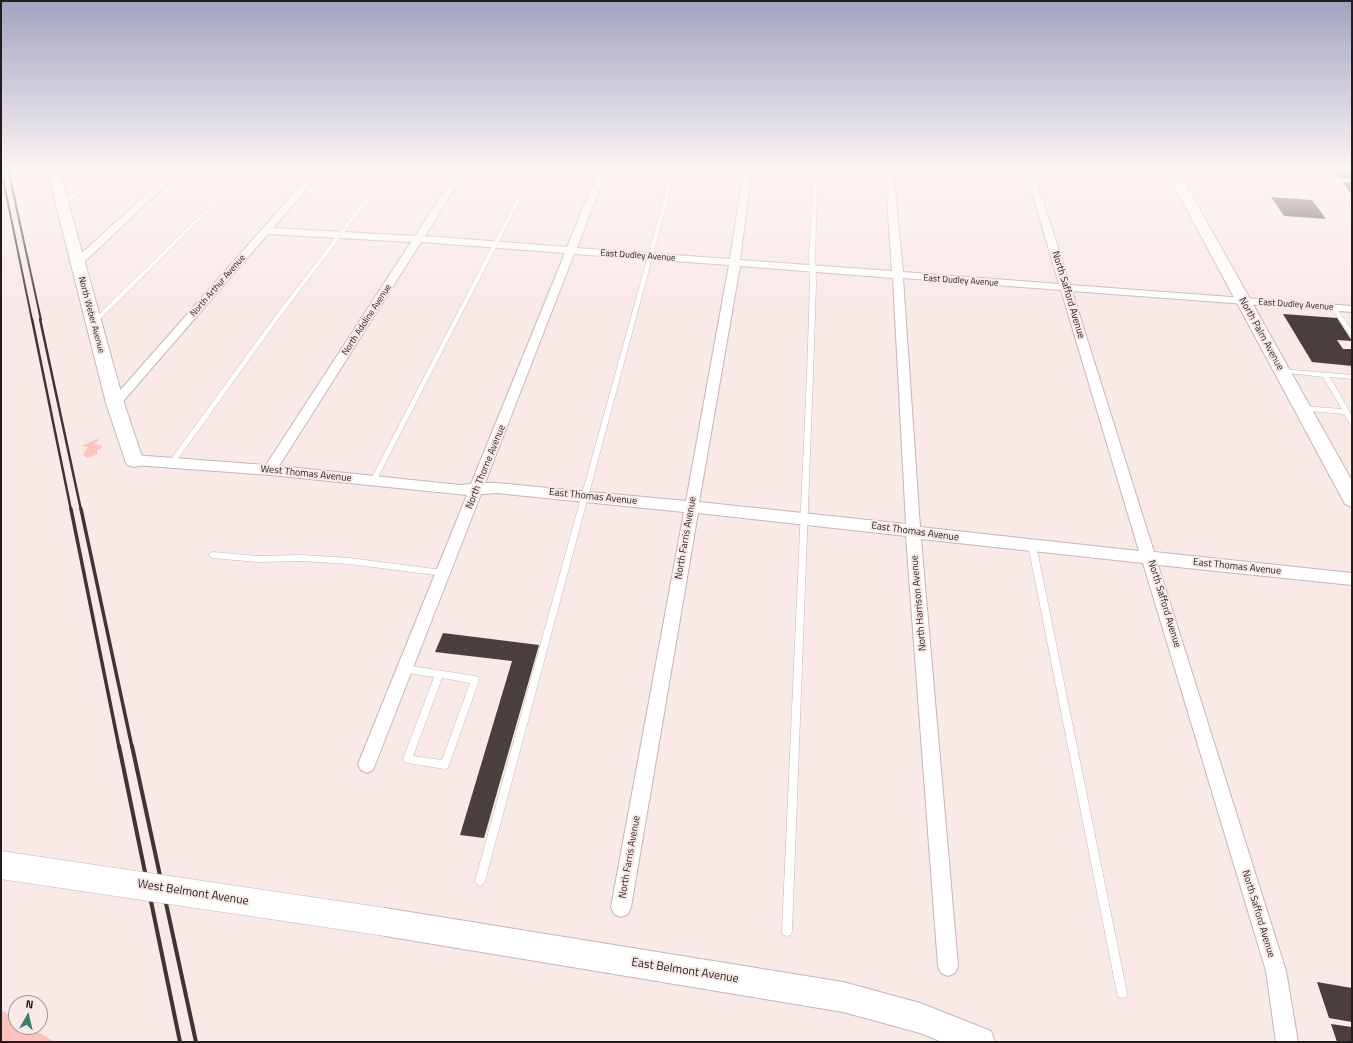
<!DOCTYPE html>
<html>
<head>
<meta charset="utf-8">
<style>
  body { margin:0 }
  #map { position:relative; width:1353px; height:1043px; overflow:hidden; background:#f9e9e7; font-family:"Titillium Web",sans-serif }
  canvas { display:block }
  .frame { position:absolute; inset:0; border:2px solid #221d1c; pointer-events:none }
  .north { position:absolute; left:8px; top:995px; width:40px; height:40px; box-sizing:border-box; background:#f9e9e7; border:1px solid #a39796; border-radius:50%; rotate:8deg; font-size:11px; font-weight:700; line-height:16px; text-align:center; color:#221d1c }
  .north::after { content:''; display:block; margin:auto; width:14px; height:18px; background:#3c7d6c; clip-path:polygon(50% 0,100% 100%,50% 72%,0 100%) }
</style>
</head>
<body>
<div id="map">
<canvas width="1353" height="1043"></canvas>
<div class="frame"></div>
<div class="north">N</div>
</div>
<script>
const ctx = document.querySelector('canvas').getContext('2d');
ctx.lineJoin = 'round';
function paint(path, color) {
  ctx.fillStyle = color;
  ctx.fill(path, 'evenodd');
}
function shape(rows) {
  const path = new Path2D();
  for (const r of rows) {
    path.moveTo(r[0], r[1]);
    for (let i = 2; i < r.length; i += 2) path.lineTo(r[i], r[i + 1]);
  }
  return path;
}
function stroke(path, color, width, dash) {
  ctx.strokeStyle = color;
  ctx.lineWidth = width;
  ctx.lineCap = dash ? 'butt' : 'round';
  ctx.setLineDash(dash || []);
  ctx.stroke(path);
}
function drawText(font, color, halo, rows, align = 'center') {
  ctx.font = font + ' "Titillium Web",sans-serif';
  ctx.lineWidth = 4;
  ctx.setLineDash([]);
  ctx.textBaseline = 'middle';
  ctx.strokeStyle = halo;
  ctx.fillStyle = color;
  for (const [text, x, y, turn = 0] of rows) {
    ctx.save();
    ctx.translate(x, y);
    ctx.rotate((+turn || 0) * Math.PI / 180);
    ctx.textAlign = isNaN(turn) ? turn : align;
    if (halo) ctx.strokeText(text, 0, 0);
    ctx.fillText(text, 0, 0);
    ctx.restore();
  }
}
paint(shape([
  [97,439,99,440,94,444,102,446,102,448,97,450,97,454,93,456,87,458,83,455,88,447,81,446],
  [1,1010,16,1019,16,1027,30,1027,55,1042,1,1042]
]), '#fdc3be');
paint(shape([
  [1331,169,1352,170,1352,180,1337,176],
  [1352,181,1352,195,1343,183],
  [1271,197,1312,200,1326,219,1284,216],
  [1283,314,1337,318,1352,341,1337,340,1343,349,1352,349,1352,366,1312,362],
  [443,633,539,645,484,838,460,835,512,661,435,652],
  [1317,982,1352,988,1352,1022,1329,1018],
  [1331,1024,1352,1027,1352,1042,1337,1042]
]), '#4b3f3e');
const lane = shape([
  [104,169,109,169,64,206,60,206,60,204,104,169],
  [247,169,251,169,96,323,92,323,92,321,247,169],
  [388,169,392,169,277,321,175,463,171,463,170,461,171,459,273,319,388,169],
  [532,169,536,169,376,481,375,483,371,483,370,481,532,169],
  [672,169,676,169,485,881,483,884,480,886,477,884,475,881,672,169],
  [814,169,818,169,815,255,816,283,813,375,792,931,791,935,787,936,783,935,782,931,807,375,810,283,809,255,814,169],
  [1334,306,1336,307,1352,330,1352,336,1350,335,1331,308,1334,306],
  [1282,369,1352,375,1352,379,1330,377,1352,416,1352,424,1350,424,1344,414,1300,410,1299,408,1300,406,1302,406,1342,409,1323,377,1280,372,1280,370,1282,369],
  [1032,542,1035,543,1036,545,1127,993,1126,997,1122,998,1118,997,1117,993,1028,545,1029,543,1032,542],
  [213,552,257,556,301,555,349,558,443,570,446,571,447,573,446,575,443,576,349,564,301,561,257,562,213,558,210,557,209,555,210,553,213,552],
  [405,665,475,676,478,677,479,680,449,765,448,768,445,769,407,763,404,762,403,759,434,677,402,672,401,669,402,666,405,665],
  [442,678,470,683,442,760,413,756,442,678]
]);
const street = shape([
  [174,169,183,169,81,265,73,265,72,263,73,261,174,169],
  [315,169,324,169,273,228,415,236,459,169,467,169,425,236,567,247,599,169,607,169,577,248,730,259,744,169,752,169,740,260,892,271,885,169,893,169,903,272,1059,284,1025,169,1033,169,1070,285,1352,306,1352,312,1072,291,1154,552,1352,573,1352,585,1158,565,1286,971,1298,1042,1276,1042,1266,971,1143,563,921,539,958,966,955,973,948,976,941,973,938,966,906,536,698,513,631,907,628,914,621,917,614,914,611,907,684,512,496,493,481,494,373,770,367,773,361,770,358,764,467,495,270,475,134,465,129,463,127,460,129,457,134,455,266,465,411,242,268,234,119,406,111,406,109,403,315,169],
  [421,242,565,253,471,484,460,485,279,466,421,242],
  [574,254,729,265,686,501,496,483,485,483,574,254],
  [740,266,893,278,906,524,699,502,740,266],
  [903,278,1061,290,1139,551,920,527,903,278]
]);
const secondary = shape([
  [47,169,59,169,124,403,143,460,141,465,134,467,127,465,125,460,106,403,47,169],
  [1165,169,1177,169,1352,481,1352,507,1345,504,1165,169],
  [385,908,843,982,920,1003,991,1031,995,1042,942,1042,920,1033,843,1012,385,936,375,932,371,922,375,912,385,908]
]);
stroke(lane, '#c6b6b5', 1);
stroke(street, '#c6b6b5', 2);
stroke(secondary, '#c6b6b5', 2);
paint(lane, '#fff');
paint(street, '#fff');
paint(secondary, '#fff');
stroke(shape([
  [1,169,32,320],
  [8,169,41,320]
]), '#3d3635', 2);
stroke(shape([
  [32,319,71,510],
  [40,319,81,510]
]), '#3d3635', 2.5);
stroke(shape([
  [71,509,119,747],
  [81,509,132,747]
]), '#3d3635', 3.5);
stroke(shape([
  [119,746,180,1042],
  [132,746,196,1042]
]), '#3d3635', 4);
const secondaryBridge = shape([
  [1,865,385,922]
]);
stroke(secondaryBridge, '#c6b6b5', 29, []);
stroke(secondaryBridge, '#fff', 28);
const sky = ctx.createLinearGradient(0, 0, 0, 315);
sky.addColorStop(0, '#a2a3c0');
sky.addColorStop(0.54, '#fcf5f4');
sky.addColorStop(1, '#fcf5f400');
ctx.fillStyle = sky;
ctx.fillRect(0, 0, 1353, 315);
drawText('9px', '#221d1c', '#f9e9e7', [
  ["East Dudley Avenue",638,256,4],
  ["East Dudley Avenue",961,281,4],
  ["North Arthur Avenue",218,286,-49],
  ["East Dudley Avenue",1296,305,4],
  ["North Weber Avenue",91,315,75],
  ["North Adoline Avenue",367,320,-57]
]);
drawText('10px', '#221d1c', '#f9e9e7', [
  ["North Safford Avenue",1068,295,73],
  ["North Palm Avenue",1261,334,61],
  ["North Thorne Avenue",486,467,-68],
  ["West Thomas Avenue",306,474,6],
  ["East Thomas Avenue",593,497,6],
  ["East Thomas Avenue",915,532,8],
  ["North Farris Avenue",686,538,-80],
  ["East Thomas Avenue",1237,567,6],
  ["North Harrison Avenue",919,603,-95],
  ["North Safford Avenue",1164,604,73],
  ["North Farris Avenue",630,857,-80],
  ["North Safford Avenue",1258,914,73]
]);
drawText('12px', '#221d1c', '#f9e9e7', [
  ["West Belmont Avenue",193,893,9],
  ["East Belmont Avenue",685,971,9]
]);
</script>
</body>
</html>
